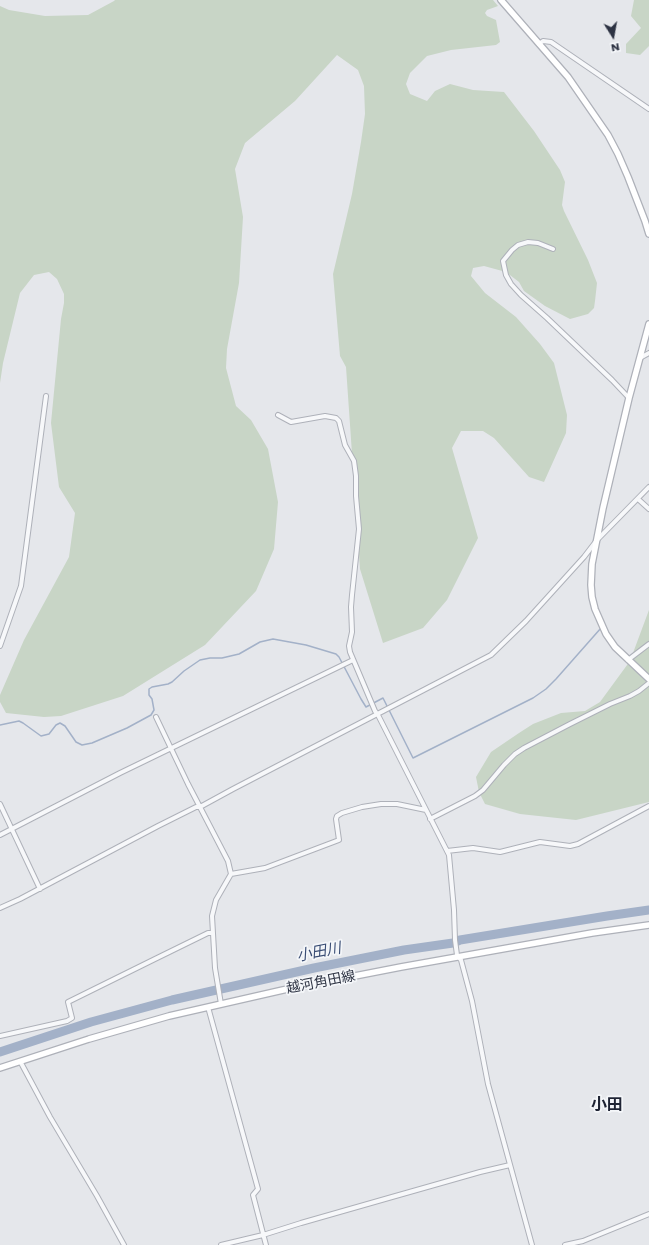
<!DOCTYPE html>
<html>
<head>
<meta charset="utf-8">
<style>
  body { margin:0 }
  #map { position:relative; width:649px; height:1245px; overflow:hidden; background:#e5e7eb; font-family:Poppins,sans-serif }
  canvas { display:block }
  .north { position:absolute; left:593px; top:16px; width:40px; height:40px; -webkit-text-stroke:3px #f4f6f9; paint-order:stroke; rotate:169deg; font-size:11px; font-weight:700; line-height:16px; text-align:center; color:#2d3343 }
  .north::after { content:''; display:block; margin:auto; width:14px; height:18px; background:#2d3343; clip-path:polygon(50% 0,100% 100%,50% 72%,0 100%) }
</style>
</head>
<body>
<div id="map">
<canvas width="649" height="1245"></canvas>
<div class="north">N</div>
</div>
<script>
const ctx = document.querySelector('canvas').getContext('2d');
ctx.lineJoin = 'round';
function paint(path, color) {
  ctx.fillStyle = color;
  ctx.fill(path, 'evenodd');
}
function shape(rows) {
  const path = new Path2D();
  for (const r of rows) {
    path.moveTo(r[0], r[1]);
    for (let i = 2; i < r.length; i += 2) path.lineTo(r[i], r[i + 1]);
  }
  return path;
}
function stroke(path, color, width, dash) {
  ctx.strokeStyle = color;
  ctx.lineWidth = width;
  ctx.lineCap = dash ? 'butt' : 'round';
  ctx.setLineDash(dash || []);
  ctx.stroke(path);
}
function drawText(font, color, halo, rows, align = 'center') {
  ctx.font = font + ' Poppins,"Noto Sans JP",sans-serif';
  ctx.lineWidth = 3.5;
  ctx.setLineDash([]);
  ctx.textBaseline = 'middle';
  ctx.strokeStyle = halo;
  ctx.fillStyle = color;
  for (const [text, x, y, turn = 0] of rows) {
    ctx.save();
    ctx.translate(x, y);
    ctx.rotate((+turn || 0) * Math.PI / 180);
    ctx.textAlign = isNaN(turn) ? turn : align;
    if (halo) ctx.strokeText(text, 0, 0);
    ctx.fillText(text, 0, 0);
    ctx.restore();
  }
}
paint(shape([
  [115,0,493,0,498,6,487,10,485,13,487,16,496,20,500,42,496,45,451,50,427,56,410,73,406,84,410,94,427,101,435,91,450,84,473,90,504,92,534,131,560,170,565,182,562,205,564,211,588,260,597,283,595,301,594,308,588,314,570,319,545,306,524,291,519,282,506,272,484,266,473,268,471,276,485,293,516,317,540,344,554,363,567,415,566,433,544,482,529,477,494,438,483,431,461,431,452,448,478,538,447,600,423,628,383,643,360,569,346,367,340,356,333,274,352,194,361,142,365,114,364,86,358,70,337,55,295,101,245,143,235,169,243,217,239,283,227,349,226,368,236,406,251,420,268,449,278,502,274,549,256,591,205,645,123,696,61,716,44,717,6,713,0,702,0,695,24,640,69,557,75,513,59,487,51,423,61,319,64,303,64,294,57,279,49,272,34,275,20,293,3,363,0,383,0,6,9,10,45,16,88,15,114,1],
  [634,0,649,0,649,46,640,55,626,53,626,44,641,28,631,16],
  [649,610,649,802,576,820,520,814,485,804,479,792,476,777,491,752,519,733,533,724,561,713,585,711,600,702,630,661]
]), '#c8d5c6');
stroke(shape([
  [0,725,19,721,23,723,41,736,49,734,56,725,60,723,65,726,76,742,82,745,92,743,127,728,151,715,154,710,152,699,149,695,149,689,152,687,168,684,172,682,184,671,200,660,210,658,222,658,239,654,260,642,273,639,306,645,336,654,339,657,361,699,366,707,383,698,413,758,533,698,546,689,556,679,601,628]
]), '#a3b1c8', 1.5);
stroke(shape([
  [0,1052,91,1022,172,1000,314,968,404,950,453,943,460,940,607,916,649,910]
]), '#a3b1c8', 9);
const street = shape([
  [539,44,543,41,551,42,649,109],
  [553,249,538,243,528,242,518,245,512,250,503,261,506,275,511,284,521,295,547,318,612,380,629,398],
  [640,358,649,353],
  [278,415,291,422,325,416,336,418,339,421,345,445,354,461,356,476,356,496,359,529,352,595,351,607,352,632,349,646,350,652,375,711,378,715,449,855,454,910,455,940,457,955,461,960,472,1001,488,1084,532,1245],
  [638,499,649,509],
  [0,646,21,586,46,396],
  [628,660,649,644],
  [156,717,188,784,228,861,231,874,216,900,212,916,215,968,221,1004],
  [0,804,40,889],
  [430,819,475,796,483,790,504,765,515,754,524,748,570,724,610,704,630,696,639,691,649,683],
  [0,835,120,773,353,660],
  [447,851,473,848,500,852,540,842,570,846,578,844,649,806],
  [231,874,265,868,339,840,336,819,337,816,342,813,362,807,381,804,397,804,426,810],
  [0,908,20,899,158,826,196,807,200,807,233,789,491,655,526,621,584,557,597,540,649,487],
  [208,1007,258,1189,253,1195,266,1245],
  [0,1036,67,1021,72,1018,68,1002,155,959,208,933,213,933],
  [20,1061,50,1117,97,1196,124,1245],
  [221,1245,263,1235,301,1223,392,1197,480,1172,510,1165],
  [565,1245,583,1241,649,1214]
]);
const secondary = shape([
  [501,0,568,77,608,135,618,154,628,177,645,221,649,234],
  [649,324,629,398,603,508,592,564,591,585,592,597,595,609,606,634,615,647,649,679],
  [0,1068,89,1039,169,1016,283,990,401,967,592,933,649,925]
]);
stroke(street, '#aeb1b9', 6);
stroke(secondary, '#aeb1b9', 8);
stroke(street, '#f7f8fa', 4);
stroke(secondary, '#fff', 5.5);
drawText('14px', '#2d3343', '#f4f6f9', [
  ["越河角田線",321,983,-11]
]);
drawText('italic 15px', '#3a4d74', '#f4f6f9', [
  ["小田川",319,953,-11]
]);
drawText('bold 16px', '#1f2434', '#f4f6f9', [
  ["小田",607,1106]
]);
</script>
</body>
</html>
